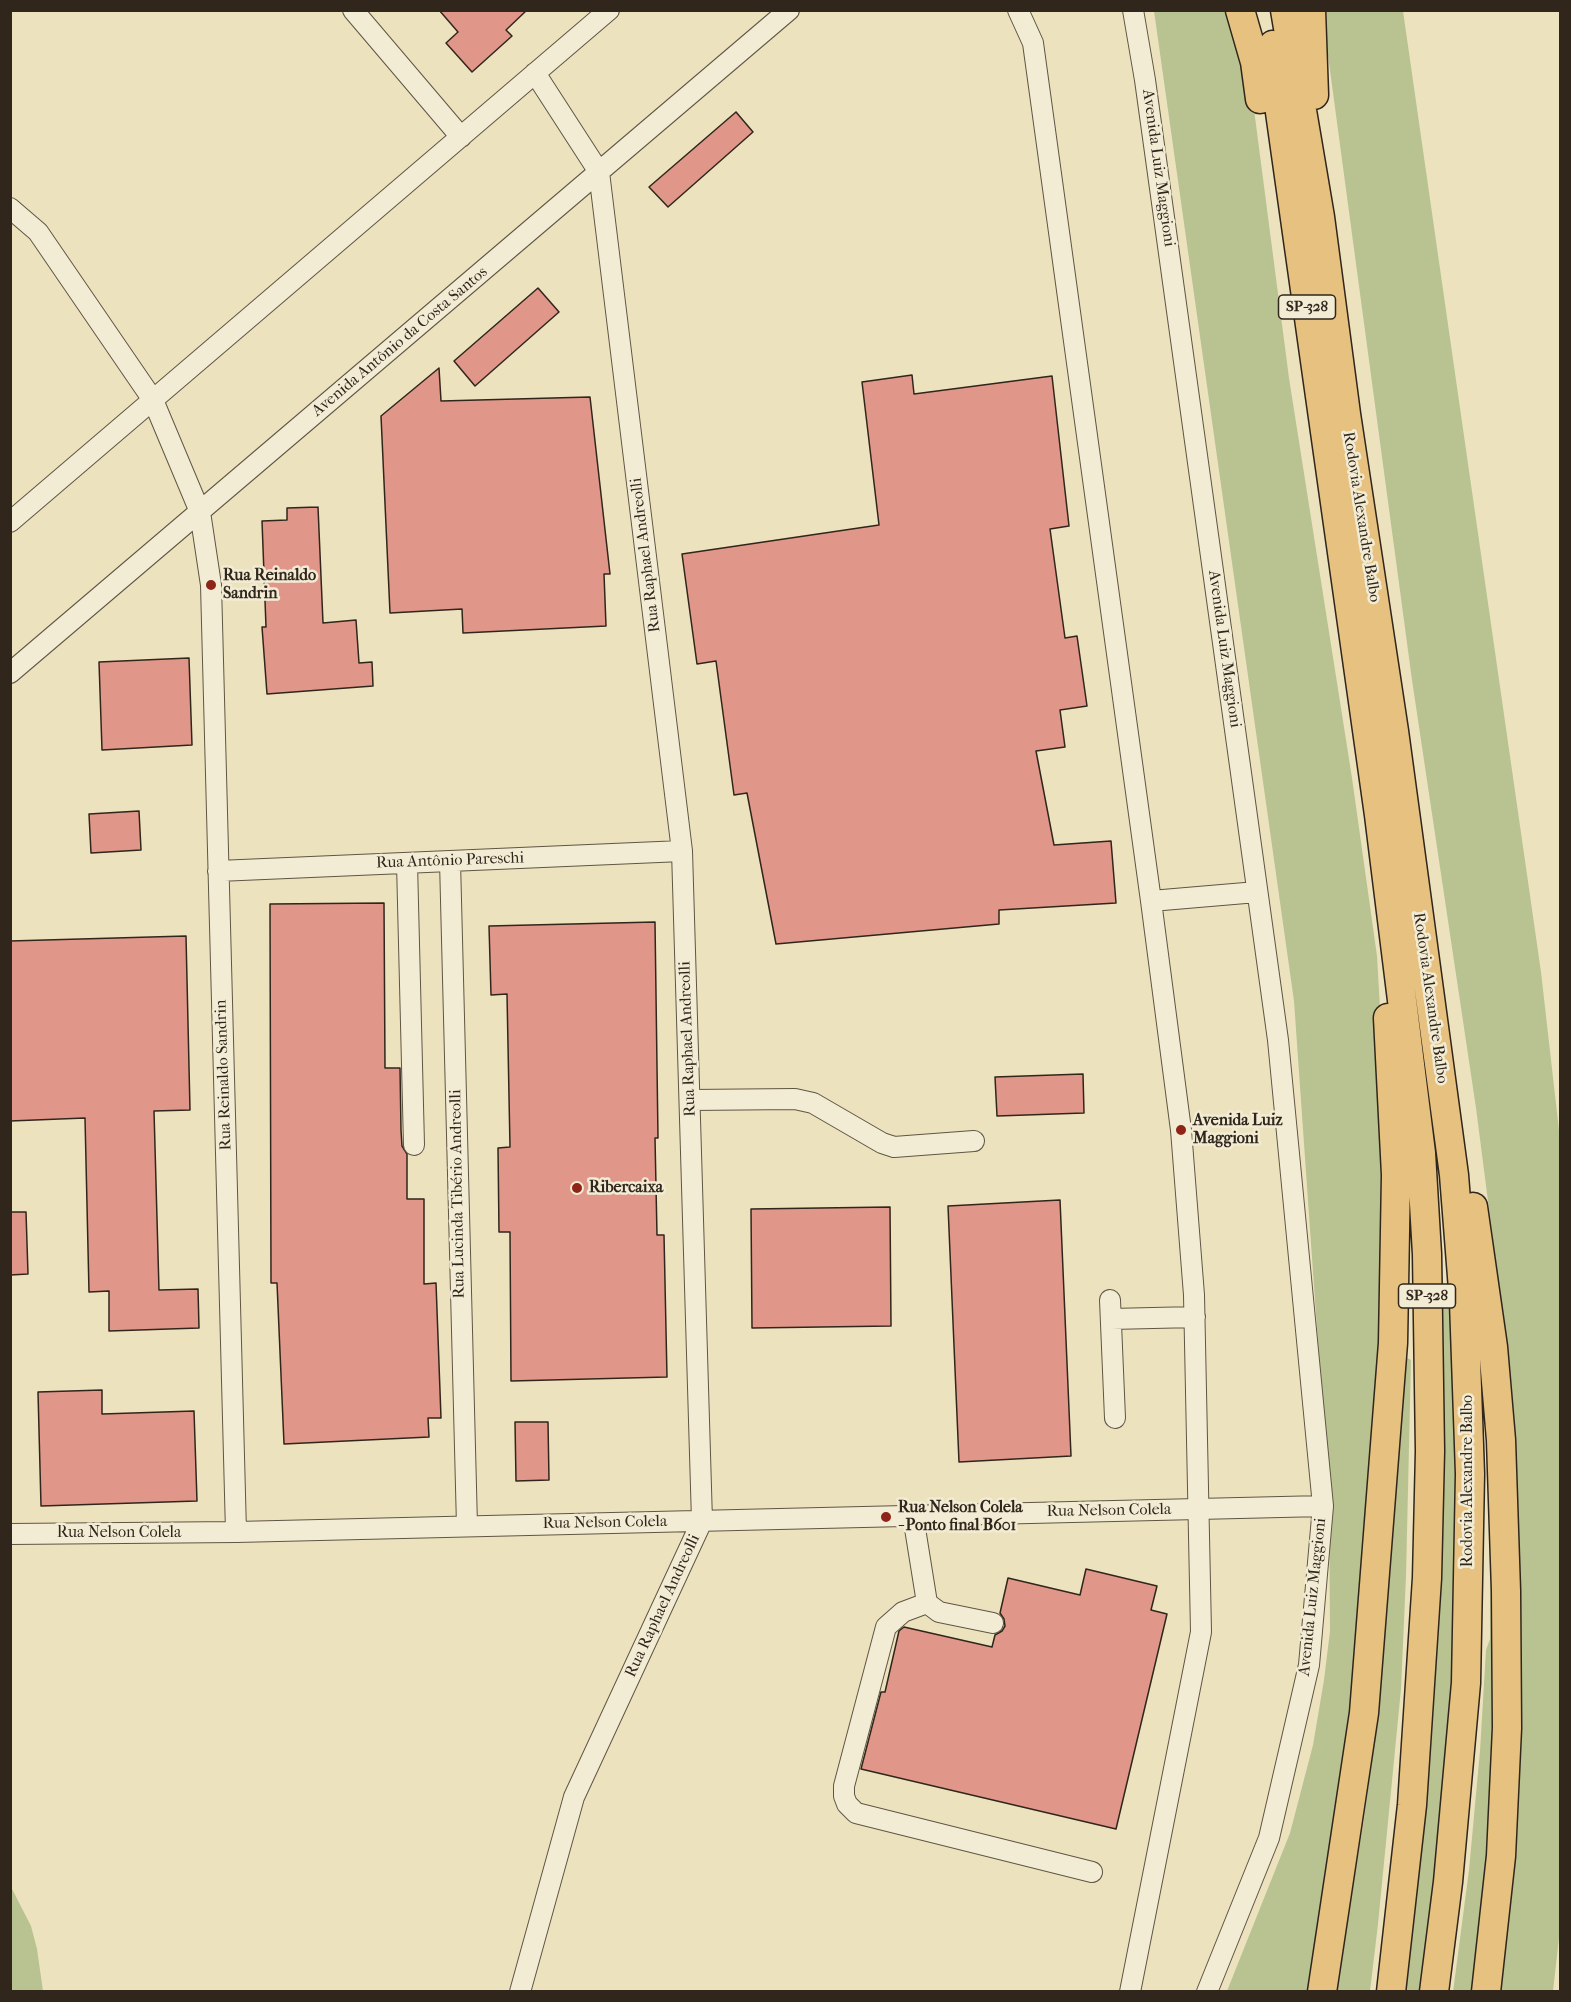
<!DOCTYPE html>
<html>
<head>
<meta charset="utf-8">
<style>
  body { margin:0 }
  #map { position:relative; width:1571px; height:2002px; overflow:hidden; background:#ede2be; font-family:"IM FELL French Canon",serif }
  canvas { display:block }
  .frame { position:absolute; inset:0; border:12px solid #30261c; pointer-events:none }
</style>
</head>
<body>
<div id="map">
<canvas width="1571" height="2002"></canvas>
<div class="frame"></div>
</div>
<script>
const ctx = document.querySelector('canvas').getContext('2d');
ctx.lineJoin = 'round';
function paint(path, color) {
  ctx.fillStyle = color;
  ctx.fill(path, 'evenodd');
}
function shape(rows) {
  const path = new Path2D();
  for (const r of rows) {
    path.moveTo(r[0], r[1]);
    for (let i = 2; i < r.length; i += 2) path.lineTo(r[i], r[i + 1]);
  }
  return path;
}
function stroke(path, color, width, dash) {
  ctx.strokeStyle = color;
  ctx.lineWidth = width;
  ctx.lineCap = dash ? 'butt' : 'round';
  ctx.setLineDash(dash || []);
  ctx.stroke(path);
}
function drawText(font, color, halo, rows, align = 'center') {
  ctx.font = font + ' "IM FELL French Canon",serif';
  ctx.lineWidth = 5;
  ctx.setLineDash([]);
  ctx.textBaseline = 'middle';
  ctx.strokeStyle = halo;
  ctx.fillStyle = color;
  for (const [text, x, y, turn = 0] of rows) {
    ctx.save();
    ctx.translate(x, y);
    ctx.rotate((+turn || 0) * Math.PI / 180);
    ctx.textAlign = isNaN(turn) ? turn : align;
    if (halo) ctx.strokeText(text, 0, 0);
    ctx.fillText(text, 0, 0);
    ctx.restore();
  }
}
paint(shape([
  [1154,11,1233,11,1249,71,1289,378,1352,778,1377,956,1385,1094,1385,1319,1354,1685,1310,1991,1227,1991,1290,1833,1313,1745,1324,1680,1330,1631,1329,1500,1294,1001],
  [1322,11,1403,11,1541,972,1560,1139,1560,1929,1553,1991,1497,1991,1504,1325,1476,1108,1412,680],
  [1439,1298,1455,1299,1461,1374,1453,1719,1424,1991,1403,1992],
  [1406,1357,1411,1360,1406,1576,1401,1689,1378,1924,1370,1991,1336,1992,1364,1819,1379,1710],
  [1492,1483,1496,1745,1475,1991,1453,1992,1469,1870,1480,1751,1486,1650,1490,1639],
  [10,1885,31,1926,37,1949,43,1991,11,1991]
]), '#b8c391');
const building = shape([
  [439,10,527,10,506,30,512,36,472,72,446,43,458,32,439,10],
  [736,112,753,132,668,207,649,187,736,112],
  [538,288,559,312,475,386,454,361,538,288],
  [439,368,441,401,590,397,610,574,604,574,606,626,463,633,462,609,390,613,381,416,439,368],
  [912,375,914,394,1052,376,1069,526,1050,529,1065,638,1077,636,1087,706,1060,710,1065,747,1036,751,1054,845,1111,841,1116,903,999,910,999,924,776,944,747,793,734,795,716,661,697,664,682,554,879,525,862,382,912,375],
  [318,507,323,623,356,620,359,663,372,662,373,686,267,694,262,627,266,627,262,521,287,520,287,508,318,507],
  [189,658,192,745,102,750,99,662,189,658],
  [139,811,141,850,91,853,89,814,139,811],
  [384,903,385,1068,400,1068,401,1130,402,1146,407,1154,407,1199,424,1199,424,1284,436,1283,441,1418,428,1418,429,1437,284,1444,277,1283,271,1283,270,904,384,903],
  [655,922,658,1138,655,1138,657,1235,664,1235,667,1377,511,1381,510,1232,499,1232,498,1148,510,1147,507,994,491,995,489,926,655,922],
  [186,936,190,1110,154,1111,159,1290,198,1289,199,1328,109,1331,109,1291,89,1292,85,1118,10,1121,10,941,186,936],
  [1083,1074,1084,1113,997,1116,995,1077,1083,1074],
  [1060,1200,1071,1456,959,1462,948,1206,1060,1200],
  [890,1207,891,1326,752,1328,751,1209,890,1207],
  [10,1212,26,1212,28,1274,10,1275,10,1212],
  [102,1390,102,1414,194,1411,197,1501,41,1506,38,1392,102,1390],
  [515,1422,548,1422,549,1480,516,1481,515,1422],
  [1086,1569,1157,1586,1151,1610,1167,1614,1116,1829,861,1769,881,1692,885,1692,899,1631,904,1627,992,1647,995,1635,1002,1631,1005,1626,1004,1619,1000,1613,1008,1578,1080,1595,1086,1569]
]);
paint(building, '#e1968a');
stroke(building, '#30261c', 1.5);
const minor = shape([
  [353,10,461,137],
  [1018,10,1033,43,1151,901,1181,1130,1194,1295,1201,1632,1130,1992],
  [1133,10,1145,80,1278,1040,1323,1506,1309,1665,1269,1838,1207,1992],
  [10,208,38,232,153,400,200,512,211,585,236,1532],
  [10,522,609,10],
  [10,673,789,10],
  [450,861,467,1526],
  [407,863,414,1145],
  [218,871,682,851],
  [1151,901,1257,892],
  [690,1100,795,1099,813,1103,882,1143,894,1147,974,1141],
  [1110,1300,1115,1418],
  [1111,1319,1195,1317],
  [913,1516,927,1603,939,1612,993,1623],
  [10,1534,236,1532,1323,1506],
  [927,1603,903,1612,886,1627,844,1786,844,1796,847,1804,856,1813,1092,1872],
  [520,1992,574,1797,702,1521,682,851,599,172,535,73]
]);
const highway = shape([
  [1240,10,1255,62,1260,99],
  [1285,10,1320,217,1346,414,1394,731,1454,1175,1464,1302,1470,1474,1466,1683,1448,1882,1434,1992],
  [1311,10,1314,95],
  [1273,45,1279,105,1379,815,1421,1153,1427,1254,1430,1451,1427,1578,1412,1805,1391,1992],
  [1473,1207,1493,1347,1501,1440,1506,1591,1507,1728,1501,1856,1486,1992],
  [1322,1992,1364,1713,1393,1343,1396,1175,1388,1018]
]);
stroke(minor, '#5f5544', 22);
stroke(highway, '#30261c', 31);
stroke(minor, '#f3ecd5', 20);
stroke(highway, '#e6c17f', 28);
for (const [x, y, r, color] of [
  [211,585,6,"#8f2418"],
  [1181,1130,6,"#8f2418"],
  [577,1188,6,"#8f2418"],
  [886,1517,6,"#8f2418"]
]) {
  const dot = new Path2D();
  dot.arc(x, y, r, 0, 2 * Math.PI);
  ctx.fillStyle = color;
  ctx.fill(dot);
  stroke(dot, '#f3ecd5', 2);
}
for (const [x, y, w] of [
  [1307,307,57],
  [1427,1296,57]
]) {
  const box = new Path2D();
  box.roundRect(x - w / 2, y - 12, w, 24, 4.5);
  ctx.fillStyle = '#f3ecd5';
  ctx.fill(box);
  stroke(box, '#30261c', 1.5);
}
drawText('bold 15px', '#30261c', null, [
  ["SP-328",1307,307],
  ["SP-328",1427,1296]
]);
drawText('16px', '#30261c', '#f3ecd5', [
  ["Avenida Luiz Maggioni",1158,168,82],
  ["Avenida Antônio da Costa Santos",400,342,-40],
  ["Rodovia Alexandre Balbo",1361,517,81],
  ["Rua Raphael Andreolli",646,555,-97],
  ["Avenida Luiz Maggioni",1224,649,82],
  ["Rua Antônio Pareschi",450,861,-2],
  ["Rodovia Alexandre Balbo",1430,998,82],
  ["Rua Raphael Andreolli",688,1039,-92],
  ["Rua Reinaldo Sandrin",224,1075,-92],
  ["Rua Lucinda Tibério Andreolli",458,1194,-91],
  ["Rodovia Alexandre Balbo",1468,1481,-90],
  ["Rua Nelson Colela",1109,1511,-1],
  ["Rua Nelson Colela",605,1523,-1],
  ["Rua Nelson Colela",119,1533],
  ["Avenida Luiz Maggioni",1313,1597,-84],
  ["Rua Raphael Andreolli",663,1606,-65]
]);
drawText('bold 16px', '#30261c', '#f3ecd5', [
  ["Rua Reinaldo",223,576],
  ["Sandrin",223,594],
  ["Avenida Luiz",1193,1121],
  ["Maggioni",1193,1139],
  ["Ribercaixa",589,1188],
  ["Rua Nelson Colela",898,1508],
  ["- Ponto final B601",898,1526]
], 'left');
</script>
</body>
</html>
